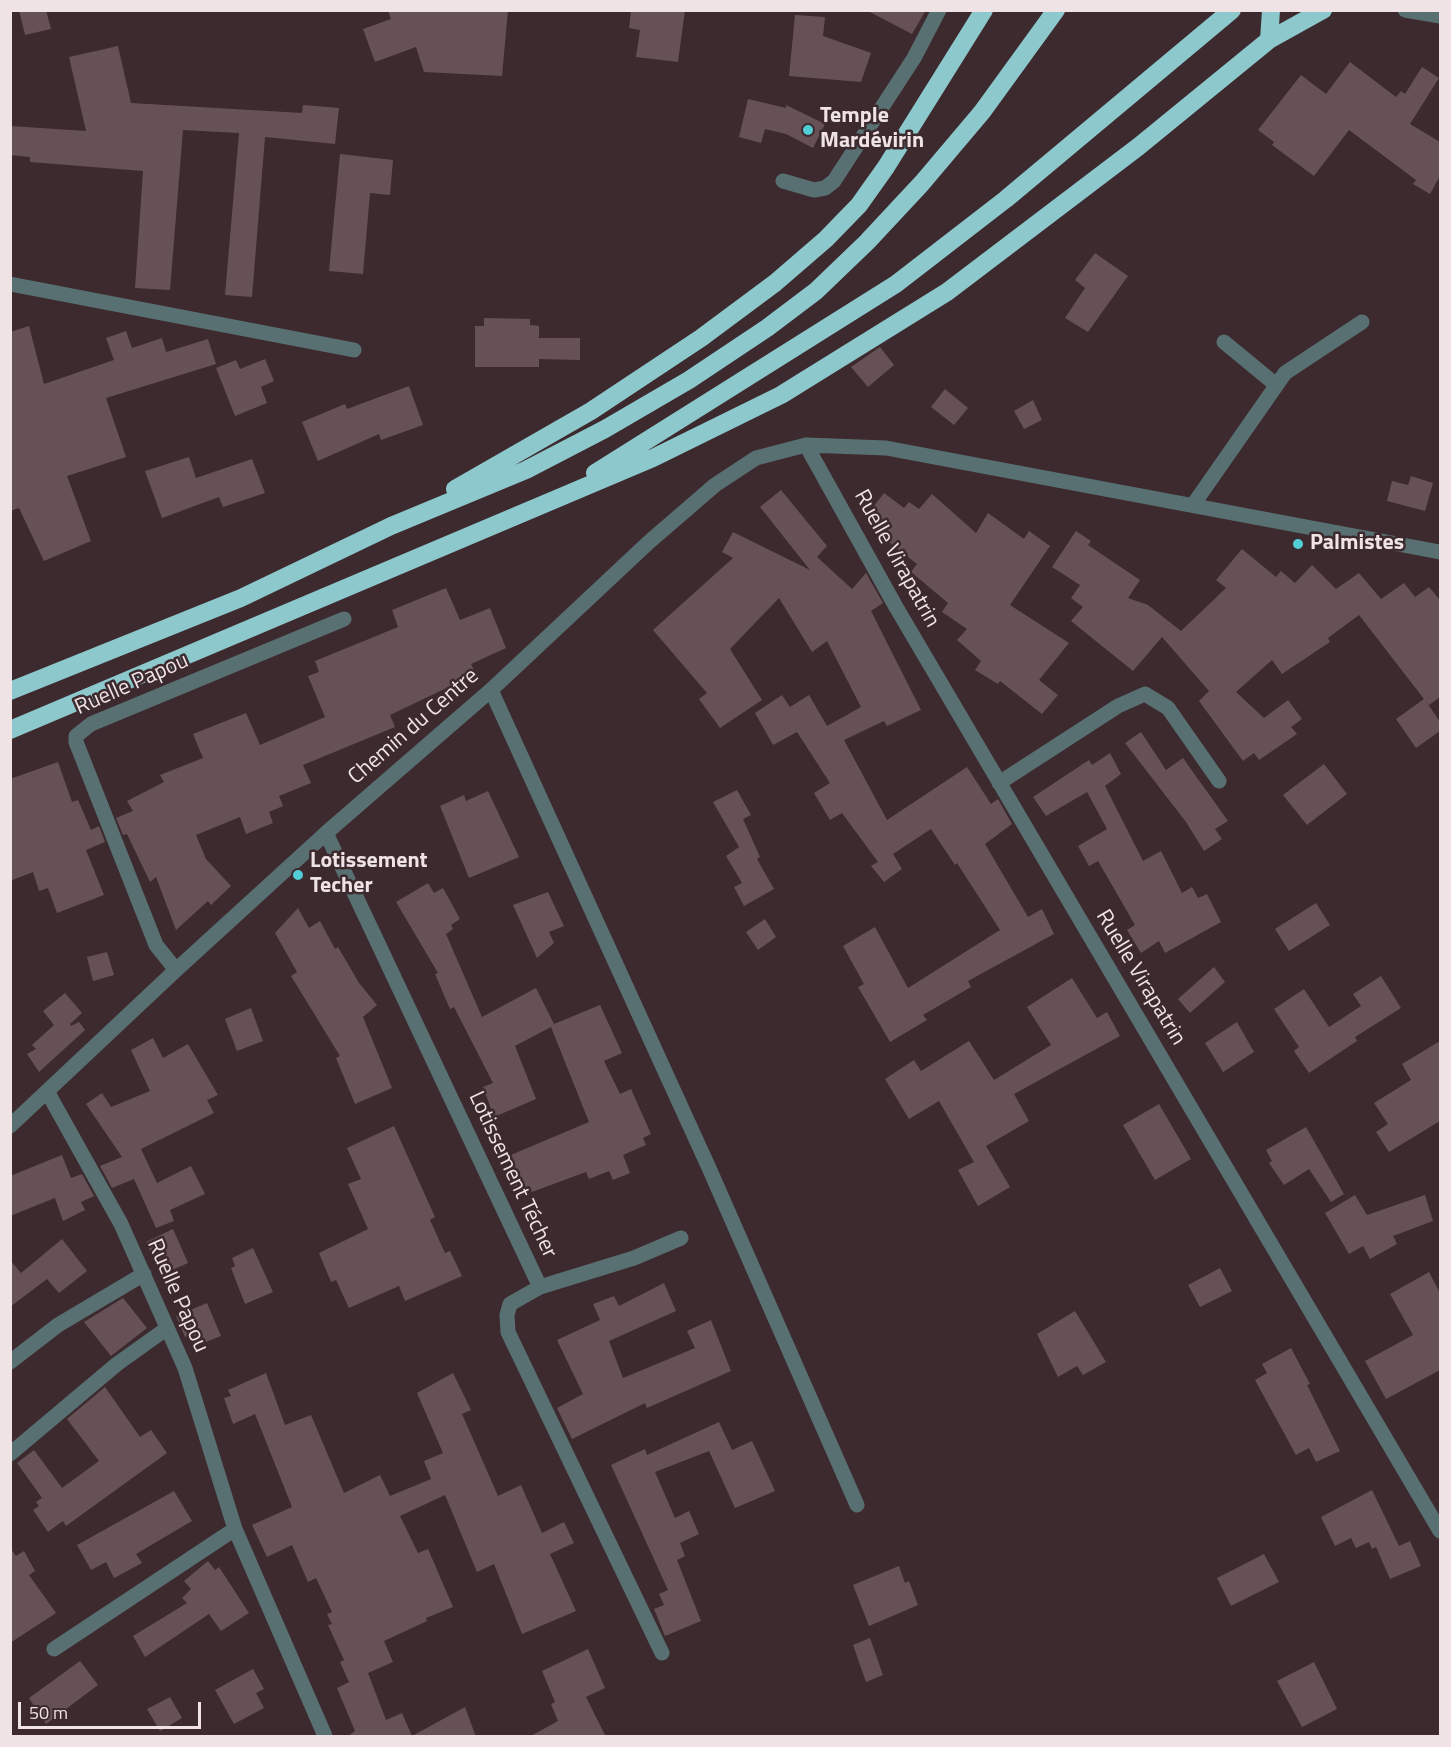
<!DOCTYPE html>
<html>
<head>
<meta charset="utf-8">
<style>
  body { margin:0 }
  #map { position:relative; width:1451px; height:1747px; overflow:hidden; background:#3c2a2e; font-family:"Titillium Web",sans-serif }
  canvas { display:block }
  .frame { position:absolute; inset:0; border:12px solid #efe3e5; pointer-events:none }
  .scale { position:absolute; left:18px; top:1702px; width:183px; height:27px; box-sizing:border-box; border:3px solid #efe3e5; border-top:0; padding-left:8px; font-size:18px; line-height:21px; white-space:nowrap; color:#efe3e5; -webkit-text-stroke:4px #3c2a2e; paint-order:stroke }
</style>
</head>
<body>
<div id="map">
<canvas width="1451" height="1747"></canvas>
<div class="frame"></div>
<div class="scale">50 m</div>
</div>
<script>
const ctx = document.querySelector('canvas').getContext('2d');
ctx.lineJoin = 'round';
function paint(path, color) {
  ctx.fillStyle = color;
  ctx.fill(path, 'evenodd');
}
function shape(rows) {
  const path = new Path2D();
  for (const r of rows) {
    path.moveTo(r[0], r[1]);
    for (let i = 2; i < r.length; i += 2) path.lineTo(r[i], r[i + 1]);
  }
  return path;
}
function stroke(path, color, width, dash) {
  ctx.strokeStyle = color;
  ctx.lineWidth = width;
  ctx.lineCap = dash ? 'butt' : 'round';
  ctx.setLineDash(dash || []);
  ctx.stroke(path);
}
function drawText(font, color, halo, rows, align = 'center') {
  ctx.font = font + ' "Titillium Web",sans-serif';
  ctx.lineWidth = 5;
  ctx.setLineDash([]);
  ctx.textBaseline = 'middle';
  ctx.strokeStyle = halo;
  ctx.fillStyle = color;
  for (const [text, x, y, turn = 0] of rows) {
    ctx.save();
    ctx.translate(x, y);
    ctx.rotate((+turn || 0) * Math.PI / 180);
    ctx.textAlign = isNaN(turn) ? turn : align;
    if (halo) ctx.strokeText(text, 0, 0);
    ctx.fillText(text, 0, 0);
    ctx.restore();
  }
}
paint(shape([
  [19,10,46,10,51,29,25,35],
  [388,10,508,10,502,76,424,72,416,47,375,62,363,29,391,19],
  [631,10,685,10,678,62,636,57,640,30,629,28],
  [866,10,926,10,912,34],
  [795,15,825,17,823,36,871,53,861,82,789,76],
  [118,46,131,103,302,113,303,105,339,108,335,144,265,137,252,297,225,295,239,133,183,130,170,290,135,288,143,171,30,162,30,157,10,155,10,126,86,131,69,57],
  [1350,62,1396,97,1401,91,1405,94,1422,67,1439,78,1410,124,1440,142,1440,176,1430,194,1413,184,1416,180,1349,130,1314,176,1272,145,1274,142,1258,130,1301,75,1326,94],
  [748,99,786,108,786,105,825,124,813,148,786,134,765,129,761,143,739,137],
  [340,154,393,160,390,195,370,193,363,274,329,271],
  [1095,253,1128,276,1088,332,1065,318,1085,288,1075,280],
  [484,318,530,319,530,325,539,326,539,338,580,338,580,360,539,359,539,367,475,367,475,326,484,326],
  [29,326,44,384,114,360,106,338,126,331,132,348,162,338,166,352,208,339,216,364,106,398,126,457,67,476,91,541,44,561,19,508,10,511,10,332],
  [880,347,894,365,868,387,851,367],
  [265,359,274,381,261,387,267,403,235,416,216,368,236,360,240,369],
  [409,386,423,425,381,440,379,434,318,461,302,422,345,404,347,409],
  [945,389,968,408,954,425,931,407],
  [1033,400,1042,420,1024,429,1014,411],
  [189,457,196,478,252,459,265,493,223,507,219,497,162,518,145,471],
  [1411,476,1433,483,1425,511,1387,501,1392,481,1408,485],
  [781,490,827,546,817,557,852,589,866,573,883,603,871,611,921,710,887,726,884,721,844,740,887,820,967,767,991,804,998,799,1012,824,985,844,1028,917,1042,909,1054,934,968,981,971,987,923,1015,927,1020,890,1042,858,987,864,984,843,946,875,927,908,988,1000,930,957,863,955,865,931,829,893,854,902,869,884,882,871,866,878,862,842,813,830,820,814,793,830,783,797,732,773,745,755,713,782,695,790,707,809,695,827,726,861,707,827,641,812,652,779,598,730,649,762,700,720,728,699,699,707,693,653,630,733,558,722,552,733,532,810,570,760,507],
  [884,493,904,508,909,502,919,509,932,494,976,533,988,513,1024,539,1029,531,1050,546,1010,605,1069,643,1039,680,1058,695,1042,714,1000,681,998,684,975,670,981,661,957,640,967,629,942,612,948,603,911,572,917,564,881,536,886,529,867,515],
  [1076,531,1091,541,1088,545,1140,580,1128,598,1148,605,1181,631,1226,588,1216,580,1242,549,1276,577,1281,571,1295,583,1312,565,1336,589,1359,573,1381,599,1404,583,1415,597,1429,587,1440,600,1440,697,1429,705,1426,701,1440,722,1440,731,1416,748,1396,719,1424,699,1359,615,1328,638,1330,642,1282,674,1272,660,1236,692,1264,718,1288,700,1302,719,1291,727,1297,734,1259,760,1254,753,1243,761,1199,701,1209,691,1162,637,1133,671,1071,621,1083,607,1071,598,1080,585,1052,567],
  [446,588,460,620,490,608,506,648,471,664,476,674,390,715,395,727,303,765,311,783,279,796,283,806,269,812,273,823,246,834,240,817,196,835,206,859,231,886,211,905,208,901,176,930,156,877,150,882,127,834,123,835,116,818,133,811,127,801,164,782,160,775,203,758,193,734,246,713,260,745,325,717,308,676,319,672,315,661,398,627,392,610],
  [1141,732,1166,770,1183,758,1228,821,1215,829,1222,839,1204,851,1186,822,1125,743],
  [1110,753,1121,774,1105,786,1143,861,1161,851,1182,893,1192,887,1198,898,1207,894,1221,922,1165,953,1159,941,1141,953,1127,930,1135,925,1098,861,1089,866,1078,846,1107,829,1087,792,1046,816,1033,797,1089,760,1092,765],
  [58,762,72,802,78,800,91,830,99,826,105,842,86,850,104,895,57,913,48,888,39,891,33,872,10,881,10,779],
  [1324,764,1347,794,1307,825,1283,795],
  [737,790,751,815,743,819,760,857,757,859,774,889,744,906,734,887,742,883,726,856,739,847,713,802],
  [488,791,519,857,469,878,440,806,464,795,466,801],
  [428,883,434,893,443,888,460,919,451,925,453,929,446,934,482,1017,536,988,554,1024,600,1005,622,1053,604,1061,620,1094,631,1089,651,1134,643,1138,646,1145,623,1155,630,1173,613,1180,609,1171,589,1179,586,1172,532,1192,530,1188,517,1195,507,1175,512,1171,506,1157,589,1122,551,1027,515,1046,536,1099,494,1117,483,1087,493,1083,454,1007,450,1009,435,974,438,973,396,902],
  [548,892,564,926,549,932,554,943,537,958,513,905],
  [1316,903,1330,925,1289,951,1275,929],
  [298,908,309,928,320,921,335,949,338,947,359,983,377,1005,363,1017,392,1088,355,1104,336,1058,340,1056,291,976,297,972,275,933],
  [765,919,776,937,758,950,746,932],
  [107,952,114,975,93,981,87,957],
  [1214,967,1225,982,1190,1013,1178,999],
  [1381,976,1401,1008,1355,1037,1357,1041,1309,1073,1294,1051,1299,1047,1274,1009,1304,989,1329,1027,1361,1006,1353,994],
  [1072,978,1097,1018,1107,1012,1120,1036,1014,1094,1029,1121,986,1146,1010,1187,978,1206,958,1170,974,1162,939,1101,909,1119,885,1079,914,1060,921,1071,969,1041,994,1080,1051,1045,1027,1007],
  [65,993,82,1013,70,1024,71,1026,79,1022,85,1030,39,1072,27,1054,36,1049,32,1045,54,1025,43,1011],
  [251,1008,263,1041,237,1051,225,1019],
  [1237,1022,1254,1052,1223,1072,1205,1043],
  [153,1038,163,1058,188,1044,218,1095,207,1100,214,1113,141,1149,157,1183,191,1166,205,1194,170,1210,174,1221,156,1228,134,1179,112,1188,100,1166,122,1157,86,1104,102,1093,111,1107,150,1091,131,1050],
  [1440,1041,1440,1121,1389,1152,1376,1132,1388,1124,1374,1103,1411,1080,1402,1064],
  [1159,1104,1191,1159,1155,1180,1123,1125],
  [394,1126,435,1217,430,1220,445,1253,450,1251,462,1276,405,1301,399,1286,349,1308,336,1280,331,1282,319,1253,368,1229,348,1184,361,1179,347,1148],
  [1306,1127,1344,1194,1331,1202,1309,1169,1284,1185,1269,1163,1272,1161,1266,1150],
  [62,1155,71,1178,82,1174,94,1196,81,1202,85,1210,63,1221,55,1198,10,1216,10,1176],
  [1355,1195,1367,1215,1425,1195,1433,1221,1393,1236,1397,1244,1370,1259,1363,1246,1349,1254,1325,1213],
  [173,1229,188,1263,161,1275,146,1242],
  [62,1239,87,1271,59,1293,47,1279,10,1307,10,1260,21,1273],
  [253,1248,273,1292,245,1304,231,1268,235,1266,232,1258],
  [1220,1268,1232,1291,1200,1307,1188,1285],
  [1429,1272,1440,1293,1440,1370,1386,1399,1365,1361,1413,1335,1390,1294],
  [664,1283,676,1311,609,1341,623,1378,695,1348,687,1331,711,1320,731,1371,647,1408,645,1403,572,1439,557,1408,583,1394,557,1340,600,1320,593,1304,614,1296,619,1306],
  [123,1298,147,1328,111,1356,84,1322],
  [207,1303,221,1336,198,1345,193,1334,185,1337,176,1316],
  [1075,1311,1106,1362,1083,1375,1077,1366,1058,1377,1037,1334],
  [1291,1348,1310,1384,1307,1385,1340,1451,1316,1462,1309,1448,1296,1455,1255,1380,1267,1373,1262,1364],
  [266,1373,285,1425,311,1415,344,1493,380,1475,390,1496,431,1479,424,1461,443,1453,417,1393,453,1373,471,1410,462,1414,498,1496,521,1485,542,1533,564,1522,574,1543,550,1554,576,1611,522,1634,494,1564,477,1572,445,1495,400,1516,418,1553,428,1549,453,1607,426,1618,427,1621,384,1641,393,1662,368,1673,386,1720,402,1713,412,1736,465,1707,476,1737,347,1737,355,1731,337,1688,349,1682,340,1662,344,1660,328,1625,332,1624,327,1614,332,1612,316,1578,308,1582,292,1545,267,1557,252,1525,292,1507,255,1414,233,1424,224,1398,231,1396,228,1390],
  [105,1387,140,1437,151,1430,167,1453,66,1526,63,1521,48,1532,33,1510,39,1506,36,1502,42,1498,17,1463,34,1450,62,1488,99,1461,67,1419],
  [719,1422,732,1450,752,1441,775,1491,735,1508,709,1451,655,1472,675,1518,689,1511,699,1534,680,1543,685,1556,677,1560,701,1621,665,1636,654,1609,664,1605,659,1594,668,1590,611,1465,645,1449,647,1455],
  [1372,1490,1399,1546,1410,1541,1421,1566,1390,1579,1376,1547,1372,1549,1369,1542,1356,1548,1351,1538,1335,1546,1321,1517],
  [174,1491,192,1521,136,1554,142,1563,114,1578,106,1562,91,1570,77,1545],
  [10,1548,16,1556,24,1551,35,1571,29,1575,56,1613,10,1643],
  [1264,1554,1279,1582,1231,1606,1217,1578],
  [208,1561,215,1570,219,1567,249,1613,221,1631,209,1614,145,1657,133,1636,187,1603,182,1598,191,1589,184,1581],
  [899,1566,905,1583,909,1581,918,1605,869,1626,853,1585],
  [870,1638,883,1675,866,1682,853,1645],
  [588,1649,605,1688,586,1697,606,1737,529,1737,558,1721,551,1704,555,1702,542,1671],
  [80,1661,98,1685,46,1724,29,1698],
  [1314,1662,1337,1709,1302,1727,1277,1681],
  [253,1669,264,1689,256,1693,264,1708,234,1724,215,1690],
  [170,1697,182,1718,160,1731,147,1709]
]), '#665256');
stroke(shape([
  [1405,10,1440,16],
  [783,181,814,190,825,188,834,181,914,58,939,10],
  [10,284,354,350],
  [1224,342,1275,384],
  [806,445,896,607,1440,1531],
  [1193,505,1285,373,1362,322],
  [491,690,709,1168,857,1505],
  [999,783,1118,706,1145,694,1168,708,1219,781],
  [326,833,540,1287,510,1304,507,1315,508,1332,662,1653],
  [176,970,156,945,76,742,76,736,91,724,344,619],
  [48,1093,121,1224,185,1368,235,1529,325,1736],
  [10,1126,176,970,326,833,491,690,649,542,715,485,756,458,806,445,886,448,1440,552],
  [540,1287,634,1258,681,1238],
  [10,1362,58,1325,144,1274],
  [10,1454,117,1364,166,1329],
  [54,1649,235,1529]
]), '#597072', 15);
stroke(shape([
  [1269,40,1271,10],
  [595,473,896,284,1006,199,1232,10],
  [455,489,591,411,701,338,775,283,826,239,859,205,886,167,984,10],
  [10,691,241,598,391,526,526,470,605,429,689,380,767,328,816,291,867,242,922,183,982,112,1056,10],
  [10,730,653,458,781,395,947,292,1138,147,1269,40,1323,10]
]), '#8dc8cd', 18);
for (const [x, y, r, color] of [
  [808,130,6,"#52ccd6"],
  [1298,544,6,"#52ccd6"],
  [298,875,6,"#52ccd6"]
]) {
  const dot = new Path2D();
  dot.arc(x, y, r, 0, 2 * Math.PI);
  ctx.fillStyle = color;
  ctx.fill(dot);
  stroke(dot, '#3c2a2e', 2);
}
drawText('bold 22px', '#efe3e5', '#3c2a2e', [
  ["Temple",820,117],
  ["Mardévirin",820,142],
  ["Palmistes",1310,544],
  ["Lotissement",310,862],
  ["Techer",310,887]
], 'left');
drawText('22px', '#efe3e5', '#3c2a2e', [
  ["Ruelle Virapatrin",896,559,61],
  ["Ruelle Papou",132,685,-24],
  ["Chemin du Centre",414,727,-41],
  ["Ruelle Virapatrin",1140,978,59],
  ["Lotissement Técher",512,1175,65],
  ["Ruelle Papou",177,1296,66]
]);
</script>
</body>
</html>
